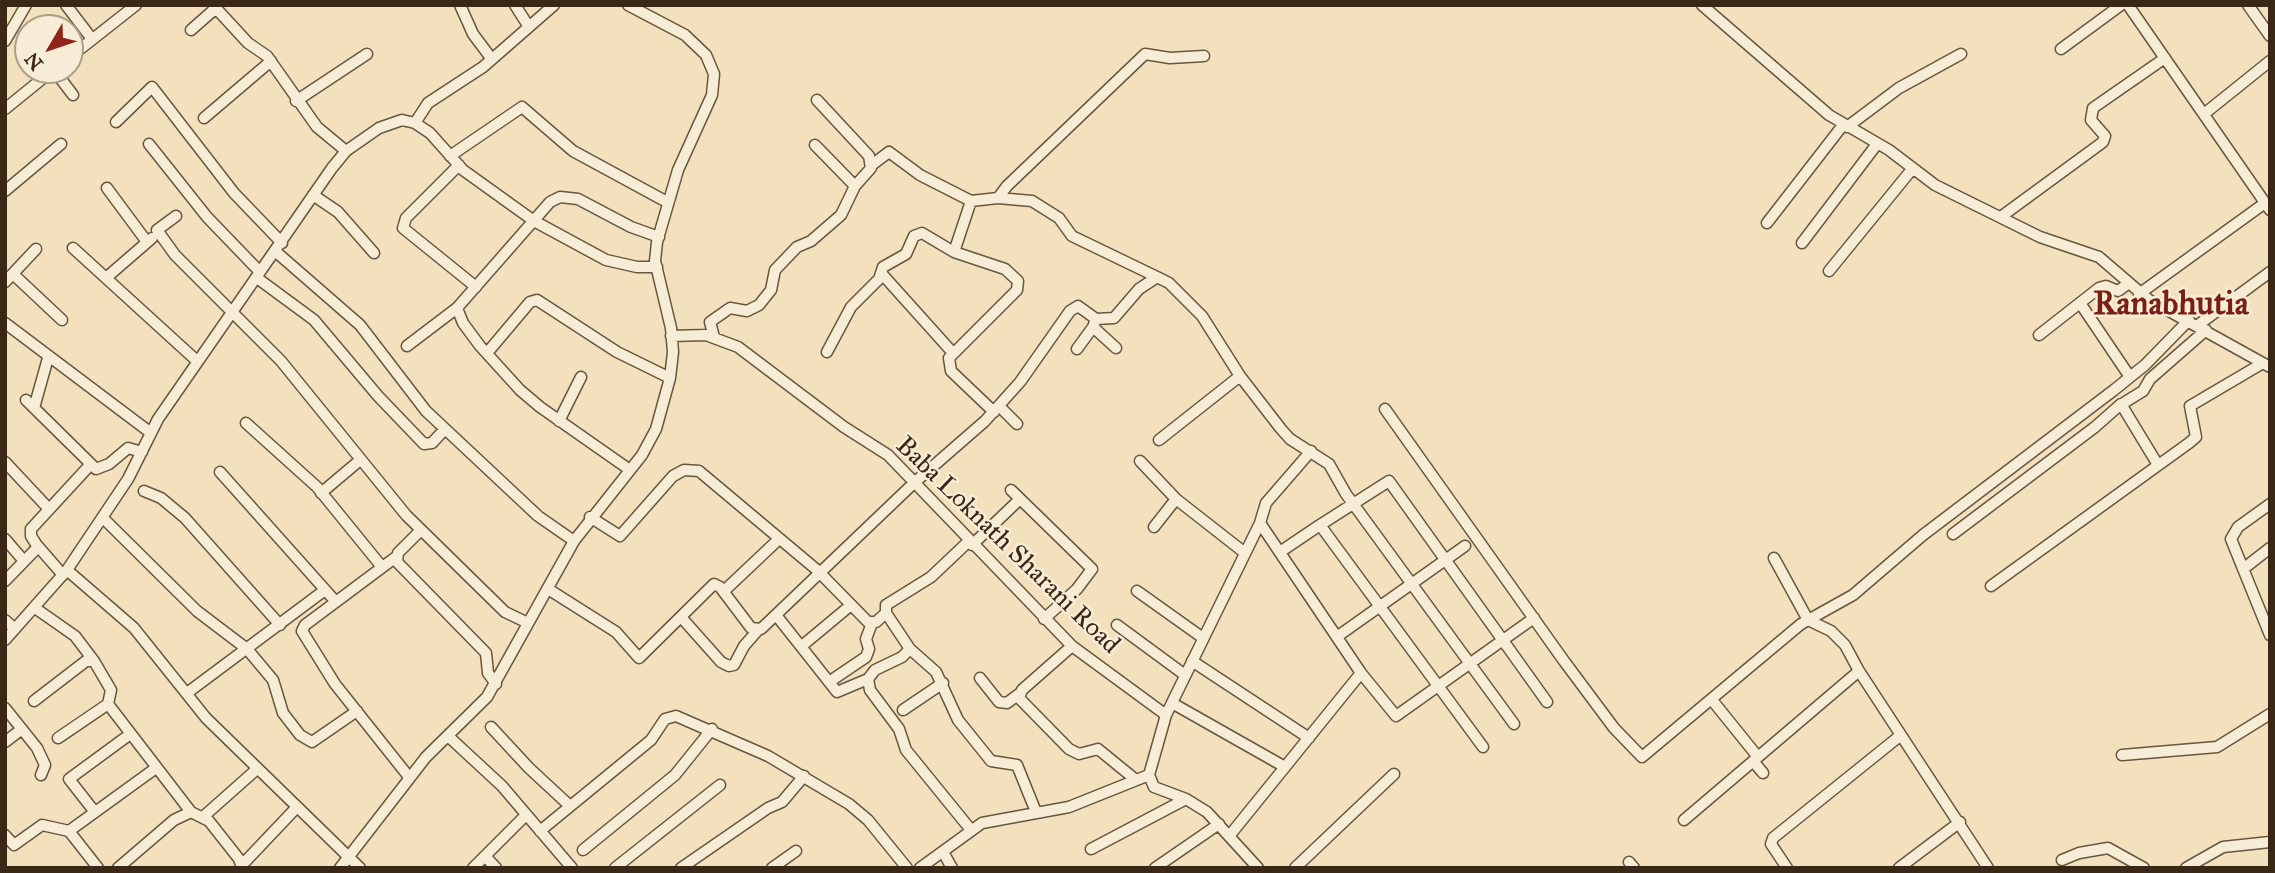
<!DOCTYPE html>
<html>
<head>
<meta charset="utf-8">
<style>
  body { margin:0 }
  #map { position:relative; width:2275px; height:873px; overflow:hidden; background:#f3e1be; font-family:"IM FELL Great Primer",serif }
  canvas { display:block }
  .frame { position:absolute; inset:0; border:7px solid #3a2715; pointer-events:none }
  .north { position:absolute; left:14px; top:14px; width:70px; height:70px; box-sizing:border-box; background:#f7ecd5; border:2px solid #ab9d88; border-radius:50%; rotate:231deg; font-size:19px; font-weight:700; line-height:28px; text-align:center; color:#3a2715 }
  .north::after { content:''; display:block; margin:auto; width:24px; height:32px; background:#8f2418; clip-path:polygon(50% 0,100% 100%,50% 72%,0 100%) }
</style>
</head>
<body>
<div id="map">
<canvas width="2275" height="873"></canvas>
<div class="frame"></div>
<div class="north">N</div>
</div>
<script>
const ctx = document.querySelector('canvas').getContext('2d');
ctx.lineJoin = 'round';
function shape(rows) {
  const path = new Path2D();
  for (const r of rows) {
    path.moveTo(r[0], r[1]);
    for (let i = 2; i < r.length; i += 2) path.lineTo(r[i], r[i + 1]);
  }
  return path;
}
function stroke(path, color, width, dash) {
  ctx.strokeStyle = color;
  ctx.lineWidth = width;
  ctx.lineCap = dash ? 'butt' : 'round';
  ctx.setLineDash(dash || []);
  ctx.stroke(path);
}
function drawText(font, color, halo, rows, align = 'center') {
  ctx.font = font + ' "IM FELL Great Primer",serif';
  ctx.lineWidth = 5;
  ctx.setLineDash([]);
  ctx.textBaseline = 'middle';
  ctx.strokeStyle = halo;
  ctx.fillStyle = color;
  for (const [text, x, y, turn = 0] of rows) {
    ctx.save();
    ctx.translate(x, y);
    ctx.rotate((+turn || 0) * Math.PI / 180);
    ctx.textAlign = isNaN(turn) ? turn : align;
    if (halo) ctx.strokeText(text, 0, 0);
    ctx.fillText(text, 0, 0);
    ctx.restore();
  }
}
const street = shape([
  [66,5,92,39],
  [213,5,248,43,267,56,317,127,346,151],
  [460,5,473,34,491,58],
  [515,5,529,27],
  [1702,5,1829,115,1889,150,1935,185,2040,237,2099,257,2149,300,2270,367],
  [2128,5,2270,210],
  [2248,5,2270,36],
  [191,30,216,8],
  [5,41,26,5],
  [2061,49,2121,5],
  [70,57,136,5],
  [54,70,73,95],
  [296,101,367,54],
  [5,109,53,70],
  [2204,114,2270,61],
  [204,118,271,61],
  [116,122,152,87,234,193,282,243],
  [415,123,428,103,483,67,554,5],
  [1847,127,1899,88,1961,54],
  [149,144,207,217,260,272],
  [815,145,855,186],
  [450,156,522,107,573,151,667,202],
  [873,164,889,152,920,175,971,201,998,198,1032,201,1059,218,1072,236,1157,277],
  [459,165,406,218,403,228,476,287],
  [107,188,147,242],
  [5,191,61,144],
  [313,195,338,212,374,253],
  [998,198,1007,186,1145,54,1170,58,1204,56],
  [176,216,157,230,175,255,281,361,406,515,505,612,528,623],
  [2002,216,2103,142,2105,136,2091,120,2093,108,2165,58],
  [1767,223,1843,125],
  [1802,243,1877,144],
  [73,248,197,361],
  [275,251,360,325,426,411,538,516,574,541],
  [954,252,971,201],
  [1829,271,1913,168],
  [13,274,62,320],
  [882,274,953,353],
  [107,277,152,238],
  [257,278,314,320,378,396,424,444,432,443,445,429],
  [5,282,36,249],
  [2139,294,2265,203],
  [2080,303,2130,377],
  [1096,319,1093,327,1116,348],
  [5,323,151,433],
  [2198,325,2270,272],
  [2039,335,2099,288,2106,286,2118,291,2129,283],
  [671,336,706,335,738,347,844,427,888,455,1072,646,1166,715],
  [714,337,710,322,730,308,747,311,759,305,771,290,775,270,797,247,811,241,841,215,855,186,871,168,869,156,817,100],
  [407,346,457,308],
  [1077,349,1093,327],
  [827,352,851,307,879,279,883,267,906,254,914,236,922,233,954,252,1005,269,1018,281,1017,290,949,358,951,371,994,412],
  [487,353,530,302,537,300,617,352,670,378],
  [26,400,96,469,109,464,128,448,142,452],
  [2122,404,2143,391,2150,379,2206,330],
  [999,406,1017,424],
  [34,408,48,358],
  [1385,409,1564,661,1614,728,1642,757,1801,624,1853,595,1923,535,2114,390,2145,365,2189,320],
  [559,421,581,377],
  [246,423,317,487,382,567],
  [1159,440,1240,376],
  [1140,461,1176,499,1245,553],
  [5,462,49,509],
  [630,470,540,407,520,390,480,346,463,323,457,308,550,202,560,197,578,199,631,227,659,237],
  [220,472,336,602],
  [1011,490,1092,569,1077,589,1044,619],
  [144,491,161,498,185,518,280,625],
  [321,493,359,461],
  [2270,504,2238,527,2231,539,2270,635],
  [590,517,620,536,673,476,684,470,699,471,817,570,868,622,876,622,886,613],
  [103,518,197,611,247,649,273,680,283,713,300,735,312,742,357,711],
  [1260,523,1361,673,1396,716,1534,618],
  [1320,525,1389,481,1547,702],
  [1154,527,1176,499],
  [421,530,398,553,397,562,486,653,488,673,496,684],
  [1953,534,2095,427,2121,404,2158,465],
  [5,539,24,561],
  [969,541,931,577,886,605,886,613,910,649,902,657,875,670,868,679,870,690,899,729,906,750,971,830],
  [972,545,1020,499],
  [1280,552,1320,525,1483,747],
  [396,557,305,625,302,631,335,684,409,777],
  [1774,558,1808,620,1831,631,1845,645,1859,671,1988,868],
  [2243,569,2270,548],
  [67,570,134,628,206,718,360,868],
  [63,575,36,544,31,536,31,529,90,465],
  [5,581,38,547],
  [1991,586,2189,443,2196,437,2190,406,2263,363],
  [548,589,616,632,639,658,714,584,720,587,751,628,761,629,915,482,985,421,1020,382,1070,311,1078,306,1096,319,1114,318,1139,289,1157,277,1169,283,1202,316,1240,376,1281,429,1290,439,1329,464,1346,494,1514,724],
  [724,591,779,539],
  [1137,591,1203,638],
  [35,608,75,636,94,661],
  [776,615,837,692,868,679],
  [681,617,721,662,729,666,734,665,744,646,758,630],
  [5,620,15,629],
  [1117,625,1185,675],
  [1338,636,1465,546],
  [5,640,67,570,128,479,158,419,332,168,346,151,379,128,402,120,415,123,430,133,463,170,534,221,606,260,637,267,657,267],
  [803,645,851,605],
  [1072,646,1022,690,1019,698,1069,749,1079,754,1098,749,1136,780],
  [910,649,936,672,958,720,991,761,1017,765,1036,812],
  [1192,661,1309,738],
  [980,678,999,702,1007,703,1019,694],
  [829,682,866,657,869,649,866,639,872,623],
  [187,693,325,590],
  [1712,700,1758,757],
  [34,701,86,661,94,661,111,690,108,704,191,812],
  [1172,703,1285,767],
  [5,708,37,748,45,765,41,775],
  [903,710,943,683],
  [491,727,529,768,570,806],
  [448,736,502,786,572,868],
  [58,738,108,704],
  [5,742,22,729],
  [2122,755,2217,747,2270,714],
  [1753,761,1763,773],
  [94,811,69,779,129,735],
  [204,816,257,769],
  [1684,820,1859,671],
  [540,831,651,740,665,719,676,716,768,756,849,804,868,820,907,868],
  [5,835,14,845,42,825,69,831],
  [1230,835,1361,673],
  [1091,849,1186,799],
  [583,850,675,775,712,729],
  [943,852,952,868],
  [485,856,496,868],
  [2062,860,2079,853,2108,848,2144,868],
  [1629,862,1634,868],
  [242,865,297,807],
  [98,868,69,831,156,768],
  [118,868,174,820,191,812,209,821,239,859,242,868],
  [340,868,426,757,487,697,574,541,642,455,656,429,670,378,673,352,671,328,655,261,657,242,678,170,712,95,714,74,706,55,685,35,628,5],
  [473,868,526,815],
  [615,868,720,785],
  [681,868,768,808,782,802,804,776],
  [772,868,796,851],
  [920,868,982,823,1069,807,1149,775],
  [1155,868,1219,824],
  [1258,868,1207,812,1186,799,1154,787,1149,775,1166,715,1260,523,1266,503,1311,451],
  [1295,868,1394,774],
  [1787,868,1771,844,1773,838,1901,735],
  [1899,868,1960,822],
  [2186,868,2223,847,2270,842]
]);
stroke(street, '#68563f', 13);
stroke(street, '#f7ecd5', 10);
drawText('26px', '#3a2715', '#f7ecd5', [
  ["Baba Loknath Sharani Road",1007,546,44]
]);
drawText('bold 33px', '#7a1f14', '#f7ecd5', [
  ["Ranabhutia",2171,306]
]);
</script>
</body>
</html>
